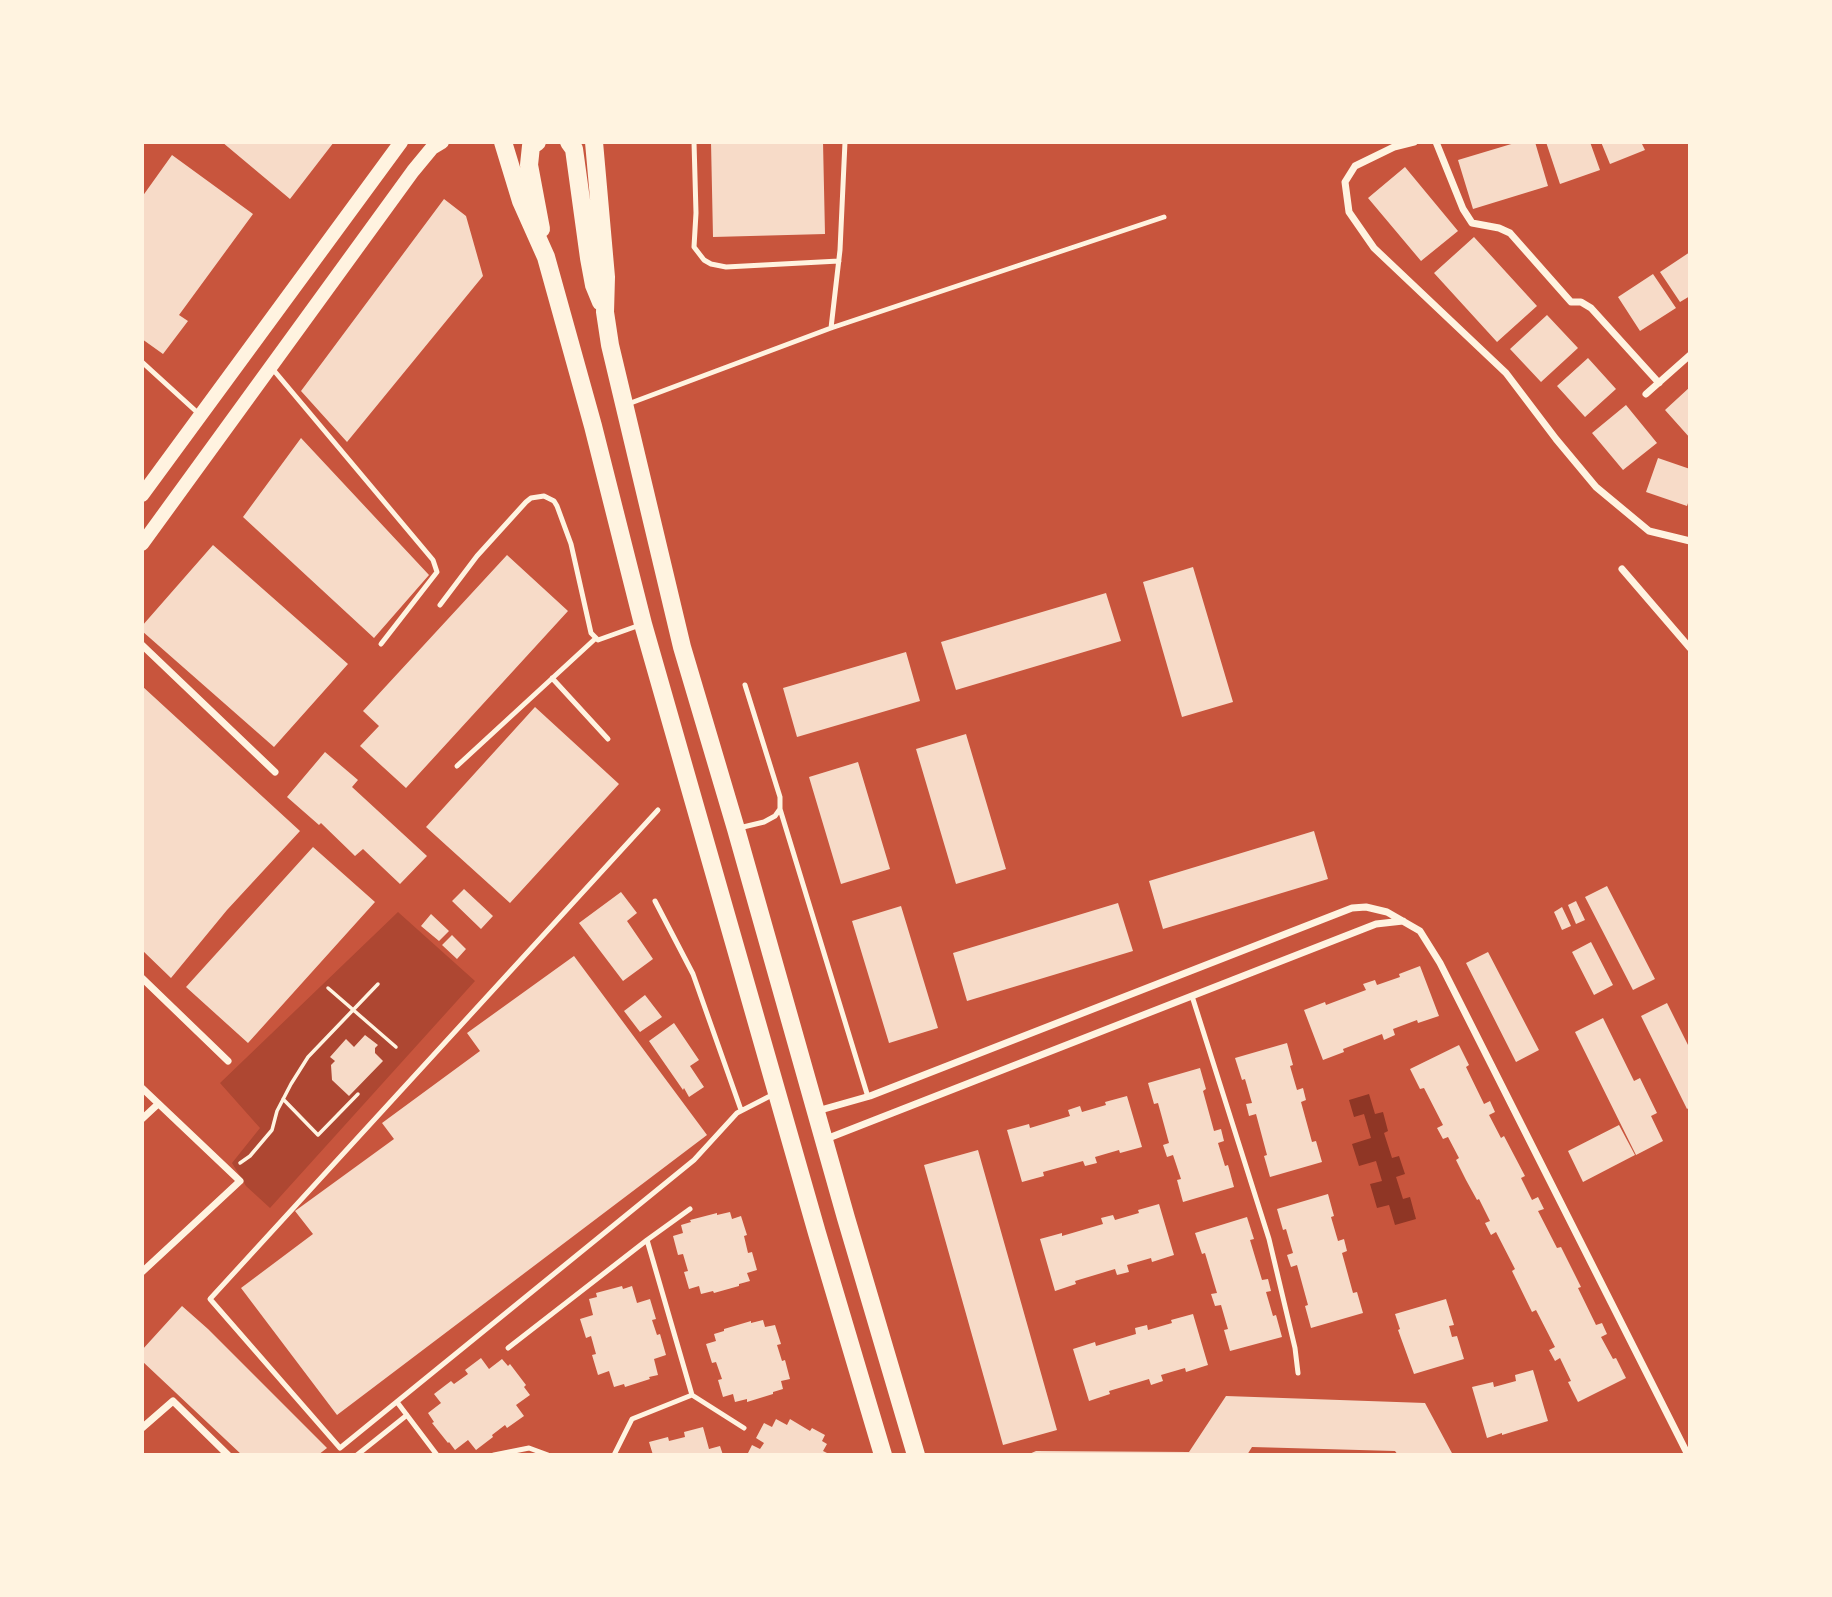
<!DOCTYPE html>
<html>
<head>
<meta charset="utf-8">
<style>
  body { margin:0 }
  #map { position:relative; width:1832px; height:1597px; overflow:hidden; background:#c8553d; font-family:"Fira Sans Condensed",sans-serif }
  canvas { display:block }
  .frame { position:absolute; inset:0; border:144px solid #fff3e0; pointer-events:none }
</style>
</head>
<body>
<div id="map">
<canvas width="1832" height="1597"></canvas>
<div class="frame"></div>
</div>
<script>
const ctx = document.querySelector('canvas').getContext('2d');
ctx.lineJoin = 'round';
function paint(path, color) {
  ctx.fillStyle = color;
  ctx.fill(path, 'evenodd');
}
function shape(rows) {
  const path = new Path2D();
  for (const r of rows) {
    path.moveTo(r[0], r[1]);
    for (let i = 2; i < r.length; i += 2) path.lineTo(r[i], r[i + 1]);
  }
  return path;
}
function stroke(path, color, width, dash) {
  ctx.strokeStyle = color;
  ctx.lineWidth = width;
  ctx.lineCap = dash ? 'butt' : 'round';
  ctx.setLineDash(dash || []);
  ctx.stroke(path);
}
paint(shape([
  [398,912,475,981,270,1208,246,1186,232,1163,260,1128,220,1083]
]), '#ae4732');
paint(shape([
  [1369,1094,1375,1114,1383,1112,1388,1131,1384,1133,1392,1158,1399,1156,1405,1174,1396,1177,1403,1199,1410,1197,1416,1219,1395,1225,1389,1205,1377,1208,1370,1184,1382,1181,1376,1161,1359,1166,1352,1144,1371,1138,1364,1114,1354,1117,1349,1100]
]), '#8f3625');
paint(shape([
  [222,142,334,142,290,199],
  [711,142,823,142,825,234,713,237],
  [1518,142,1535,142,1548,186,1473,209,1458,160],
  [1546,142,1590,142,1600,170,1560,184],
  [1601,142,1641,142,1645,150,1610,164],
  [172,155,253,214,179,315,188,321,163,354,142,339,142,197],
  [1405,167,1458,231,1421,261,1368,198],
  [444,199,466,216,483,276,347,442,301,391],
  [1474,237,1537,306,1497,342,1434,273],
  [1690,252,1690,296,1680,302,1660,272],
  [1653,274,1676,308,1640,331,1618,297],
  [1547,315,1578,348,1541,382,1510,349],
  [1588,358,1616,389,1585,417,1557,386],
  [1690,387,1690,438,1665,410],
  [1626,405,1657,443,1623,470,1592,433],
  [301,438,429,575,374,638,243,517],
  [1658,458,1690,469,1690,497,1687,506,1646,492],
  [213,545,348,664,274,747,142,631,142,626],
  [507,555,568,611,406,788,360,746,379,726,363,711],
  [1193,567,1233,702,1182,717,1143,582],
  [1106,593,1121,641,956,690,941,642],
  [906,652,920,701,797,737,783,688],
  [142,686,300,831,227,910,171,978,142,950],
  [535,707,619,784,510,903,426,827],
  [966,734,1006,869,956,884,916,749],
  [325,752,358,780,352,787,427,856,400,884,363,849,355,856,321,823,319,825,287,797],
  [858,762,890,869,841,884,809,777],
  [1314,831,1328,879,1163,929,1149,881],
  [313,847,375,902,248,1043,186,987],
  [1607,886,1655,979,1633,990,1585,897],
  [464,889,493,916,481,929,452,901],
  [621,892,637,913,627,921,653,959,623,981,579,923],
  [1576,901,1585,920,1576,924,1568,905],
  [1118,903,1133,951,967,1001,953,953],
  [901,906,938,1028,889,1043,852,921],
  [1562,907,1571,926,1562,930,1554,912],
  [431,914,449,931,439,941,421,926],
  [452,935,466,949,457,959,442,945],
  [1591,942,1613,985,1594,995,1572,952],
  [1488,952,1539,1050,1516,1062,1466,963],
  [574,956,707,1135,337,1415,241,1288,313,1234,295,1211,394,1139,382,1123,480,1051,467,1033],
  [1420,966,1439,1016,1418,1023,1417,1020,1393,1029,1395,1035,1384,1040,1382,1034,1343,1049,1344,1052,1323,1060,1304,1010,1325,1002,1326,1005,1366,990,1363,984,1375,980,1377,985,1400,977,1399,974],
  [645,995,662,1017,640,1032,624,1011],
  [1667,1003,1690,1049,1690,1107,1687,1109,1641,1016],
  [1603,1018,1634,1081,1640,1078,1657,1113,1651,1116,1663,1141,1636,1155,1575,1032],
  [674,1023,699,1060,690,1066,704,1087,689,1097,684,1088,683,1090,649,1041],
  [365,1035,378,1045,375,1048,375,1053,383,1061,349,1096,332,1080,331,1065,335,1061,330,1057,346,1039,354,1047],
  [1287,1043,1293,1065,1290,1066,1297,1090,1303,1088,1306,1100,1301,1102,1312,1142,1316,1141,1322,1162,1270,1177,1264,1156,1267,1155,1256,1114,1249,1116,1246,1104,1252,1103,1245,1079,1242,1080,1235,1058],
  [1459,1045,1469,1065,1466,1067,1484,1104,1490,1101,1495,1112,1489,1115,1501,1138,1504,1136,1525,1176,1521,1178,1532,1200,1538,1197,1544,1209,1538,1211,1557,1248,1561,1247,1581,1287,1578,1288,1596,1325,1602,1323,1607,1334,1601,1337,1613,1359,1616,1358,1626,1378,1578,1402,1568,1382,1571,1381,1560,1358,1555,1361,1549,1350,1555,1347,1536,1310,1532,1312,1512,1271,1515,1269,1496,1232,1491,1235,1485,1223,1490,1221,1479,1199,1477,1200,1466,1180,1456,1160,1459,1158,1448,1137,1443,1139,1437,1128,1443,1125,1424,1088,1420,1089,1410,1069],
  [1200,1068,1206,1089,1203,1091,1214,1131,1221,1129,1224,1141,1218,1143,1225,1166,1228,1165,1234,1187,1183,1202,1177,1180,1181,1179,1173,1155,1167,1157,1163,1145,1169,1143,1158,1103,1154,1104,1148,1083],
  [1127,1096,1142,1147,1120,1153,1119,1150,1095,1157,1097,1163,1085,1166,1083,1161,1043,1172,1044,1176,1022,1182,1007,1130,1029,1124,1030,1128,1070,1116,1068,1110,1080,1106,1082,1112,1106,1105,1105,1102],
  [1619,1125,1635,1155,1583,1182,1568,1151],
  [978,1150,1057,1430,1003,1445,924,1165],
  [1328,1194,1334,1216,1331,1217,1338,1241,1344,1239,1347,1251,1342,1253,1353,1293,1357,1292,1363,1313,1311,1328,1305,1306,1308,1305,1297,1265,1291,1267,1287,1255,1293,1253,1286,1229,1283,1230,1277,1209],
  [1159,1204,1174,1255,1152,1262,1151,1258,1127,1265,1129,1272,1117,1275,1115,1269,1075,1281,1076,1284,1055,1291,1040,1239,1062,1233,1062,1236,1103,1224,1101,1218,1113,1215,1115,1220,1139,1213,1138,1210],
  [730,1212,732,1219,741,1216,747,1235,744,1236,748,1253,752,1252,757,1270,747,1273,750,1281,739,1284,739,1286,714,1293,713,1291,701,1294,699,1286,689,1289,684,1272,688,1271,683,1254,678,1255,673,1236,683,1233,681,1225,691,1222,690,1220,717,1213,717,1215],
  [1247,1217,1254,1239,1250,1240,1262,1280,1268,1279,1271,1291,1266,1292,1273,1316,1276,1315,1282,1337,1230,1351,1224,1330,1228,1329,1221,1305,1215,1306,1211,1294,1217,1293,1205,1253,1202,1254,1195,1233],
  [622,1286,623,1289,632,1286,637,1303,650,1299,656,1319,652,1320,657,1335,660,1334,666,1355,654,1359,658,1375,649,1377,650,1379,625,1387,624,1384,614,1387,609,1371,598,1375,592,1355,596,1354,591,1336,586,1338,580,1319,593,1315,589,1299,597,1297,596,1293],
  [1446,1299,1454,1325,1449,1326,1452,1337,1457,1336,1464,1359,1414,1374,1398,1330,1400,1329,1395,1314],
  [182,1306,208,1329,327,1448,318,1455,242,1455,142,1361,142,1350],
  [1193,1314,1208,1365,1186,1372,1185,1368,1161,1375,1163,1381,1151,1385,1149,1379,1109,1391,1110,1394,1089,1401,1073,1349,1095,1342,1096,1346,1136,1334,1135,1328,1147,1325,1148,1330,1172,1323,1171,1320],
  [763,1320,765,1327,775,1325,781,1344,777,1345,782,1361,785,1360,790,1379,781,1381,783,1389,773,1392,773,1394,747,1402,747,1399,735,1402,733,1394,723,1397,718,1380,722,1379,716,1362,712,1363,706,1344,716,1341,714,1334,724,1331,724,1329,751,1321,751,1323],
  [481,1358,489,1369,502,1359,508,1366,510,1364,526,1385,524,1387,530,1395,516,1405,524,1416,507,1428,505,1425,492,1435,493,1437,476,1450,468,1440,455,1450,449,1442,448,1443,432,1423,434,1422,428,1413,441,1403,434,1394,451,1381,454,1384,468,1374,465,1370],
  [1533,1370,1548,1421,1502,1435,1502,1433,1487,1438,1472,1387,1493,1382,1494,1387,1516,1381,1515,1375],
  [1226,1396,1425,1403,1453,1455,1398,1455,1395,1451,1252,1447,1247,1455,1027,1455,1036,1451,1189,1452],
  [776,1419,787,1425,790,1419,810,1431,812,1428,825,1435,822,1441,827,1444,823,1451,831,1455,747,1455,752,1445,760,1449,764,1443,756,1438,764,1423,772,1427],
  [703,1427,709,1449,720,1446,723,1455,653,1455,649,1442,668,1437,669,1441,685,1437,684,1432]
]), '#f7dbc8');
stroke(shape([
  [328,988,396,1047],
  [283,1099,318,1135,358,1094],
  [240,1163,250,1156,272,1130,277,1111,291,1084,308,1057,378,984]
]), '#fff3e0', 3.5);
stroke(shape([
  [694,142,696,213,694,247,704,260,711,264,726,267,839,261],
  [831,328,840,250,845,142],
  [142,362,199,414],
  [271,367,433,560,437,572,381,644],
  [628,404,831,328,1164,217],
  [440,605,477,556,526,502,531,498,544,496,554,501,557,506,571,544,591,633,598,640,640,625],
  [552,678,608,739],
  [457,766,596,638],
  [780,809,868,1097],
  [658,810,210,1299,340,1448,694,1160,737,1113,774,1094],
  [739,828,764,822,775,816,780,809,780,797,745,685],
  [655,901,693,974,741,1110],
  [1192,996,1269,1239,1295,1348,1298,1373],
  [508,1348,647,1240],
  [692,1395,744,1428],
  [397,1402,437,1455],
  [357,1455,407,1415],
  [494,1455,529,1448,548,1455],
  [614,1455,632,1419,692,1395,647,1240,690,1209]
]), '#fff3e0', 5);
stroke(shape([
  [1414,142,1394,147,1355,166,1345,182,1349,212,1374,248,1506,373,1556,439,1596,487,1649,531,1690,541],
  [1436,142,1463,209,1472,223,1499,228,1510,233,1571,302,1581,302,1591,308,1659,383],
  [1646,394,1690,355],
  [1622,569,1690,648],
  [142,645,275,772],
  [142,978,228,1061],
  [142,1088,240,1181,142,1272],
  [817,1111,870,1096,1352,908,1366,907,1387,912,1420,931,1440,963,1688,1455],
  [142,1119,158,1104],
  [826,1139,1376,924,1403,921],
  [142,1428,173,1401,228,1455]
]), '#fff3e0', 7);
stroke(shape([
  [142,495,401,142],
  [142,544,413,171,432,148,442,142]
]), '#fff3e0', 14);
stroke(shape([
  [503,142,521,201,546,257,593,426,643,624,817,1233,883,1455],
  [537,142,531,146,529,165,541,229],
  [569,142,574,149,589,258,594,285,601,302],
  [594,142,606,277,605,312,610,345,682,647,736,829,846,1218,916,1455]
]), '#fff3e0', 18);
</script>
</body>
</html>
